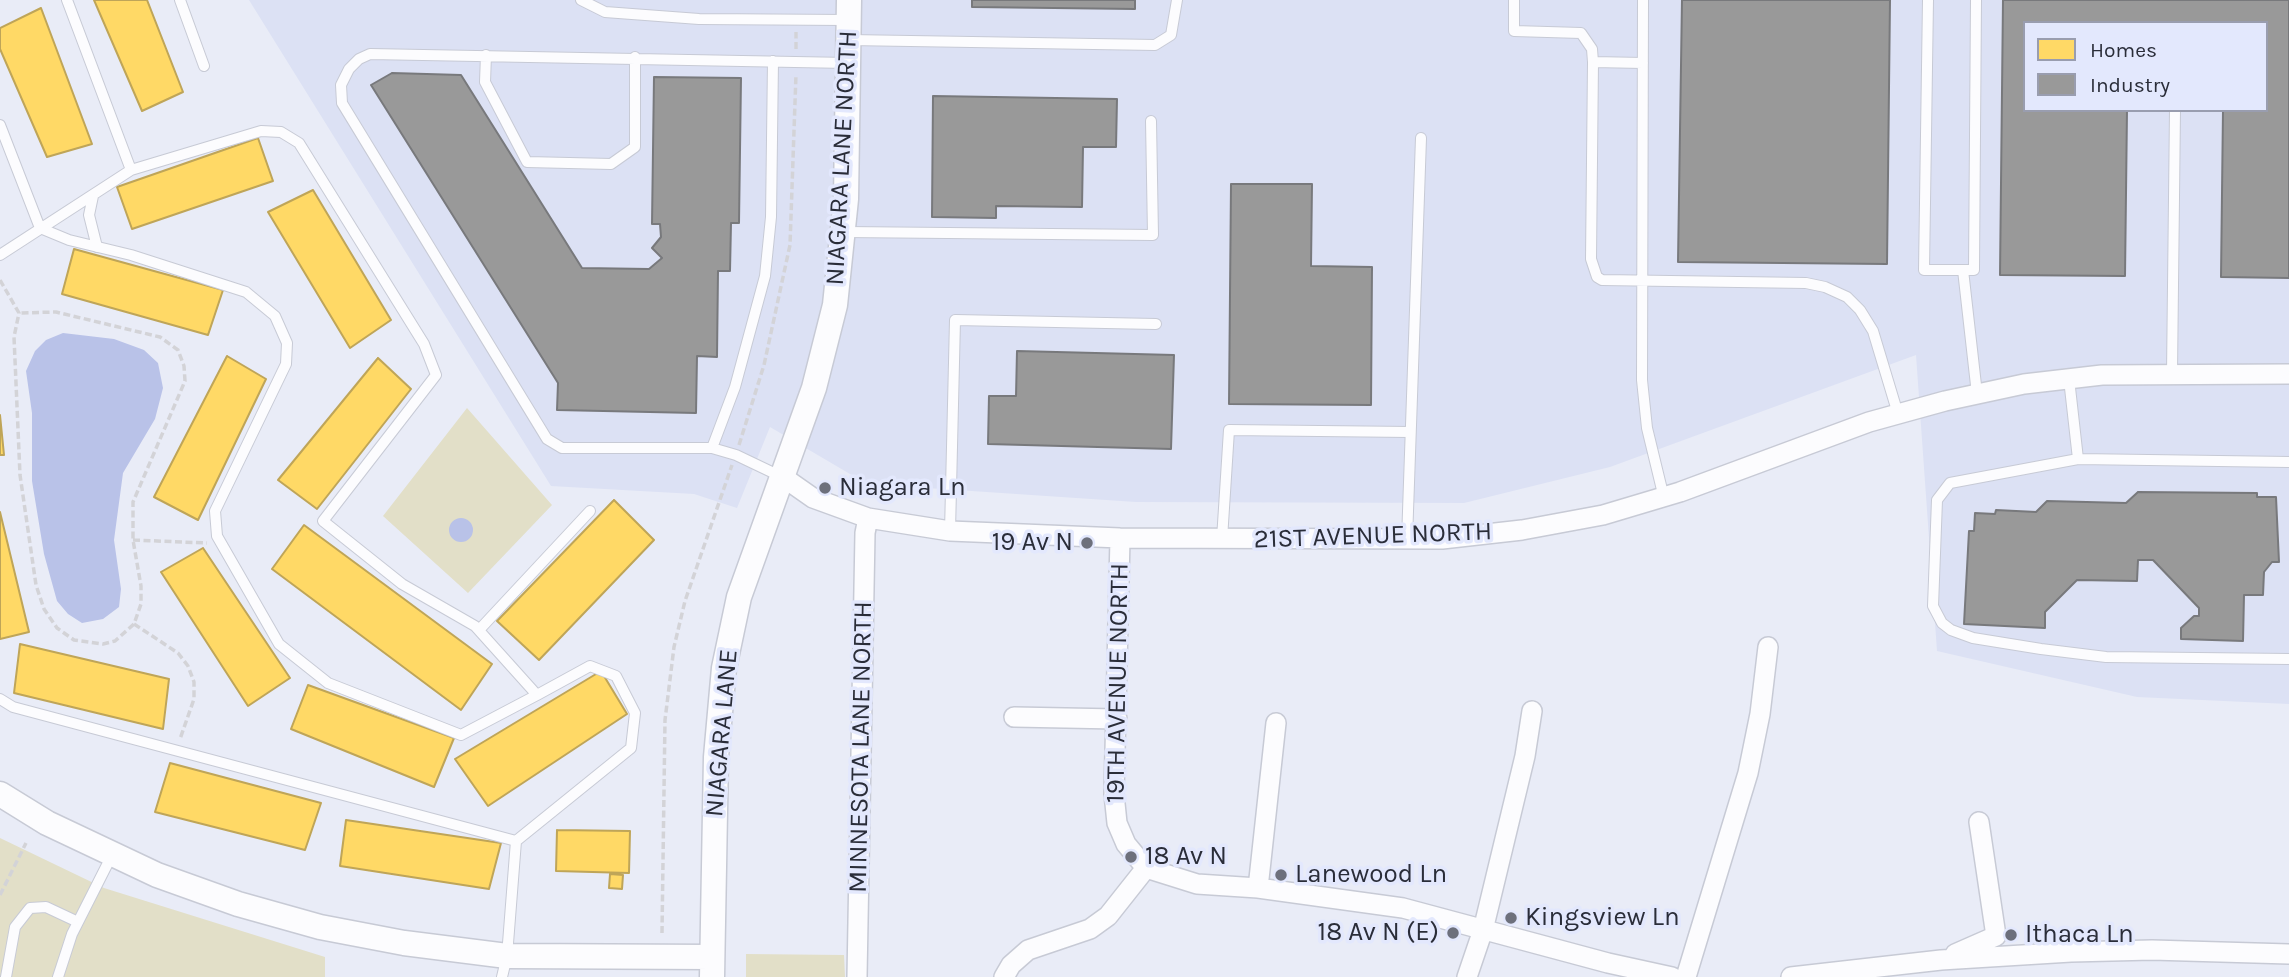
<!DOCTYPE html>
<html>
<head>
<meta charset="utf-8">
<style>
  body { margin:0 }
  #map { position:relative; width:2289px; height:977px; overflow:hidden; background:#e9ecf7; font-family:Karla,sans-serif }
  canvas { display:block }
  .legend { position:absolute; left:2023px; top:21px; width:245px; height:91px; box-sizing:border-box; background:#e3e8fd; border:2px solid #999daf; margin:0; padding:9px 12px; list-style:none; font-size:21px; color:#2a2d39 }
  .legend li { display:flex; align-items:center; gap:14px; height:35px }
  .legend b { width:35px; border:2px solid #999daf }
</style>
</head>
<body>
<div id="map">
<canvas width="2289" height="977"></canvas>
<ul class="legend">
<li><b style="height:19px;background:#ffd966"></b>Homes</li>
<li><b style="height:19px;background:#999"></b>Industry</li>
</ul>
</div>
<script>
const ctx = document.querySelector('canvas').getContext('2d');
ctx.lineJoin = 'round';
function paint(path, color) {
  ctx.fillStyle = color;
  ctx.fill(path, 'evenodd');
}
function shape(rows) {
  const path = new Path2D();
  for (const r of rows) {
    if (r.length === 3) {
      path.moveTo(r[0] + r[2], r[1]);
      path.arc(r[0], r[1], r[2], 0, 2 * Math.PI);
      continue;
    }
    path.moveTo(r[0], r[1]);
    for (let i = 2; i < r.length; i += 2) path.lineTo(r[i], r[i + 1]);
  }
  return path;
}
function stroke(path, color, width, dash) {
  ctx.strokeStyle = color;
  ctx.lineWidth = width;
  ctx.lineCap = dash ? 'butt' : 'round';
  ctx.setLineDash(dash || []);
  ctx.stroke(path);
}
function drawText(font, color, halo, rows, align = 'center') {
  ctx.font = font + ' Karla,sans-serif';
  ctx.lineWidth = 7;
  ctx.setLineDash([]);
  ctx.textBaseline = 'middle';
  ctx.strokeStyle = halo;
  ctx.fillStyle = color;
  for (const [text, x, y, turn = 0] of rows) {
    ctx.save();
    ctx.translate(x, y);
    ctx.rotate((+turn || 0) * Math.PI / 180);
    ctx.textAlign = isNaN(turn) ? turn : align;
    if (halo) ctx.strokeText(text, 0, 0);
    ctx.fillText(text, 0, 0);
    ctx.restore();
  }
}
paint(shape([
  [249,0,2289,0,2289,704,2137,697,1937,651,1916,355,1610,467,1464,503,1136,502,867,484,770,427,737,508,694,494,551,486],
  [2025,23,2266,23,2266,110,2025,110]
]), '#dce1f4');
paint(shape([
  [467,408,552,505,468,593,383,516],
  [0,838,104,888,325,957,325,977,0,977],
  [746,954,844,955,845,977,746,977]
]), '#e2dfc8');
paint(shape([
  [63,333,114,339,144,350,158,363,163,388,155,419,123,473,114,540,121,589,119,607,103,619,82,623,68,614,57,601,44,554,32,481,32,413,26,371,35,351,46,340],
  [461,530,12]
]), '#b9c2e8');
const homes = shape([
  [94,0,147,0,183,92,142,111,94,0],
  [41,8,92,144,47,157,0,49,0,28,41,8],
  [258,138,273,181,132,229,117,187,258,138],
  [313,190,391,320,350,348,268,212,313,190],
  [74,249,223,290,208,335,62,294,74,249],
  [227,356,266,379,198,520,154,497,227,356],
  [378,358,411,389,317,509,278,480,378,358],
  [0,415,4,455,0,455,0,415],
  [614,500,654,540,539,660,497,621,614,500],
  [0,512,29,632,0,639,0,512],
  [304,525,492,664,461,710,272,569,304,525],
  [203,548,290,678,248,706,161,572,203,548],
  [20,644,169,679,163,729,14,693,20,644],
  [601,671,627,714,488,806,455,759,601,671],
  [308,685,454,738,434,787,291,729,308,685],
  [170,763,321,803,305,850,155,812,170,763],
  [346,820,501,843,489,889,340,866,346,820],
  [557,830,630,831,629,873,556,871,557,830],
  [610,874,623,875,622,889,609,888,610,874]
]);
paint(homes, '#ffd966');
stroke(homes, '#bfa558', 2);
const industry = shape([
  [972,0,1135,0,1135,9,972,7,972,0],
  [1682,0,1890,0,1887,264,1678,262,1682,0],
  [2003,0,2289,0,2289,278,2221,277,2223,110,2266,110,2266,23,2025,23,2025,110,2127,110,2125,276,2000,275,2003,0],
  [392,73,461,75,582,268,649,269,662,258,652,248,661,237,660,224,652,224,654,77,741,78,739,223,731,223,730,271,718,271,717,357,697,356,696,413,557,410,558,383,371,85,392,73],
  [933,96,1117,99,1116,147,1083,147,1082,207,996,206,996,218,932,217,933,96],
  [1231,184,1312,184,1311,266,1372,267,1371,405,1229,404,1231,184],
  [1017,351,1174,355,1171,449,988,444,989,396,1016,396,1017,351],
  [2138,492,2257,493,2257,497,2276,497,2279,562,2272,562,2264,572,2263,595,2244,595,2243,641,2181,639,2181,628,2194,616,2199,616,2199,608,2153,560,2138,560,2137,581,2077,580,2045,612,2045,628,1964,624,1969,531,1974,531,1975,513,1995,514,1996,510,2036,512,2047,501,2126,503,2138,492]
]);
paint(industry, '#999');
stroke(industry, '#78797c', 2);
const service = shape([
  [67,0,131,170,261,131,281,132,299,143,424,344,436,375,323,521,402,584,475,626,537,695,590,666,616,676,635,713,631,748,516,841,507,956,502,977],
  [180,0,204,66],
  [581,0,605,12,699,19,846,20],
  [1514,0,1514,31,1581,33,1592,49,1593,62],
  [1643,0,1642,380,1647,428,1664,498],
  [1928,0,1924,270,1963,270],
  [1976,0,1974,270,1963,270,1977,394],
  [849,40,1155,45,1171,35,1177,0],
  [486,55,485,82,527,162,611,164,635,147,635,57],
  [1643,63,1593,62,1591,259,1597,277,1602,280,1806,283,1825,287,1847,297,1860,310,1873,331,1898,414],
  [0,125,40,228,69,240,131,255,246,292,275,316,287,343,286,364,215,511,217,536,279,644,328,683,461,735,537,695],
  [93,196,89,215,97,247],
  [845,232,1153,235,1151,121],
  [0,255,131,170],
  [2172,373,2175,110],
  [2069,379,2078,459],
  [712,448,735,387,765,276,771,217,773,61],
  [2289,462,2078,459,1950,483,1937,500,1933,606,1942,623,1951,630,1973,638,2041,649,2106,657,2289,659],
  [780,476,736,455,712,448,562,448,547,439,342,103,341,85,349,69,359,59,370,54,848,63],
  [950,531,955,320,1156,324],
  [1222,539,1229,430,1410,432],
  [1407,540,1421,138],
  [479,630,590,511],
  [0,699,13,707,516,841],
  [6,977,15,927,30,908,46,907,78,922],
  [58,977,72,934,112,855]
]);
const minor = shape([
  [783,477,813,498,868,518,950,531,1120,538,1442,539,1522,530,1603,515,1680,492,1869,422,1945,401,2024,384,2102,375,2289,374],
  [1120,538,1114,794,1117,823,1126,844,1146,868,1197,884,1258,888,1403,908,1608,963,1672,977],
  [1014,717,1117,719],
  [1258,888,1276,723],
  [1955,954,1996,936,1979,822],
  [857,977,865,533,868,518],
  [1004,977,1011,965,1028,950,1090,929,1108,916,1146,868],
  [1467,977,1483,930,1525,756,1532,711],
  [1686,977,1748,773,1760,714,1768,647],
  [1791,977,1941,960,2071,952,2152,950,2289,954]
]);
const tertiary = shape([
  [0,794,47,823,157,875,238,904,320,927,404,943,507,956,712,957],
  [712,977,716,757,724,668,739,597,814,388,835,305,846,199,849,0]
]);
stroke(service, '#c7cad5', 12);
stroke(minor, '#c7cad5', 22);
stroke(tertiary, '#c7cad5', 27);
stroke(shape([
  [796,49,796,32],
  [0,280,19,313,14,337,20,475,36,585,44,609,57,628,74,640,103,644,115,641,134,624,141,604,141,586,133,540,133,502,185,381,184,366,178,350,160,337,56,312,19,313],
  [739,445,764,365,790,245,796,74],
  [133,540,207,543],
  [134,624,178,653,188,666,194,682,194,699,180,739],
  [0,895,26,843],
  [662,933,665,720,674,647,685,601,732,465]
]), '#d3d3d7', 3.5, [7, 3.5]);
stroke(service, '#fcfcfe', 10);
stroke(minor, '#fcfcfe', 19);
stroke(tertiary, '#fcfcfe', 24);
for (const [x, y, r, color] of [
  [825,488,7,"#6d707c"],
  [1087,543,7,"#6d707c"],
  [1131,857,7,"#6d707c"],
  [1281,875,7,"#6d707c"],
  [1511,918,7,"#6d707c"],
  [1453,933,7,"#6d707c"],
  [2011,935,7,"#6d707c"]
]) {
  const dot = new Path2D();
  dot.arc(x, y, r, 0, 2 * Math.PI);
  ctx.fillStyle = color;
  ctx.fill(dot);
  stroke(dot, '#e3e8fd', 2.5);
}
drawText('26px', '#2a2d39', '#e3e8fd', [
  ["NIAGARA LANE NORTH",842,158,-87],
  ["21ST AVENUE NORTH",1373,536,-2],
  ["19TH AVENUE NORTH",1118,683,-89],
  ["NIAGARA LANE",722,733,-85],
  ["MINNESOTA LANE NORTH",861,747,-89]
]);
drawText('26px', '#2a2d39', '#e3e8fd', [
  ["Niagara Ln",839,488],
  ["19 Av N",1073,543,"right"],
  ["18 Av N",1145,857],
  ["Lanewood Ln",1295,875],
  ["Kingsview Ln",1525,918],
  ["18 Av N (E)",1439,933,"right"],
  ["Ithaca Ln",2025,935]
], 'left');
</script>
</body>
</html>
